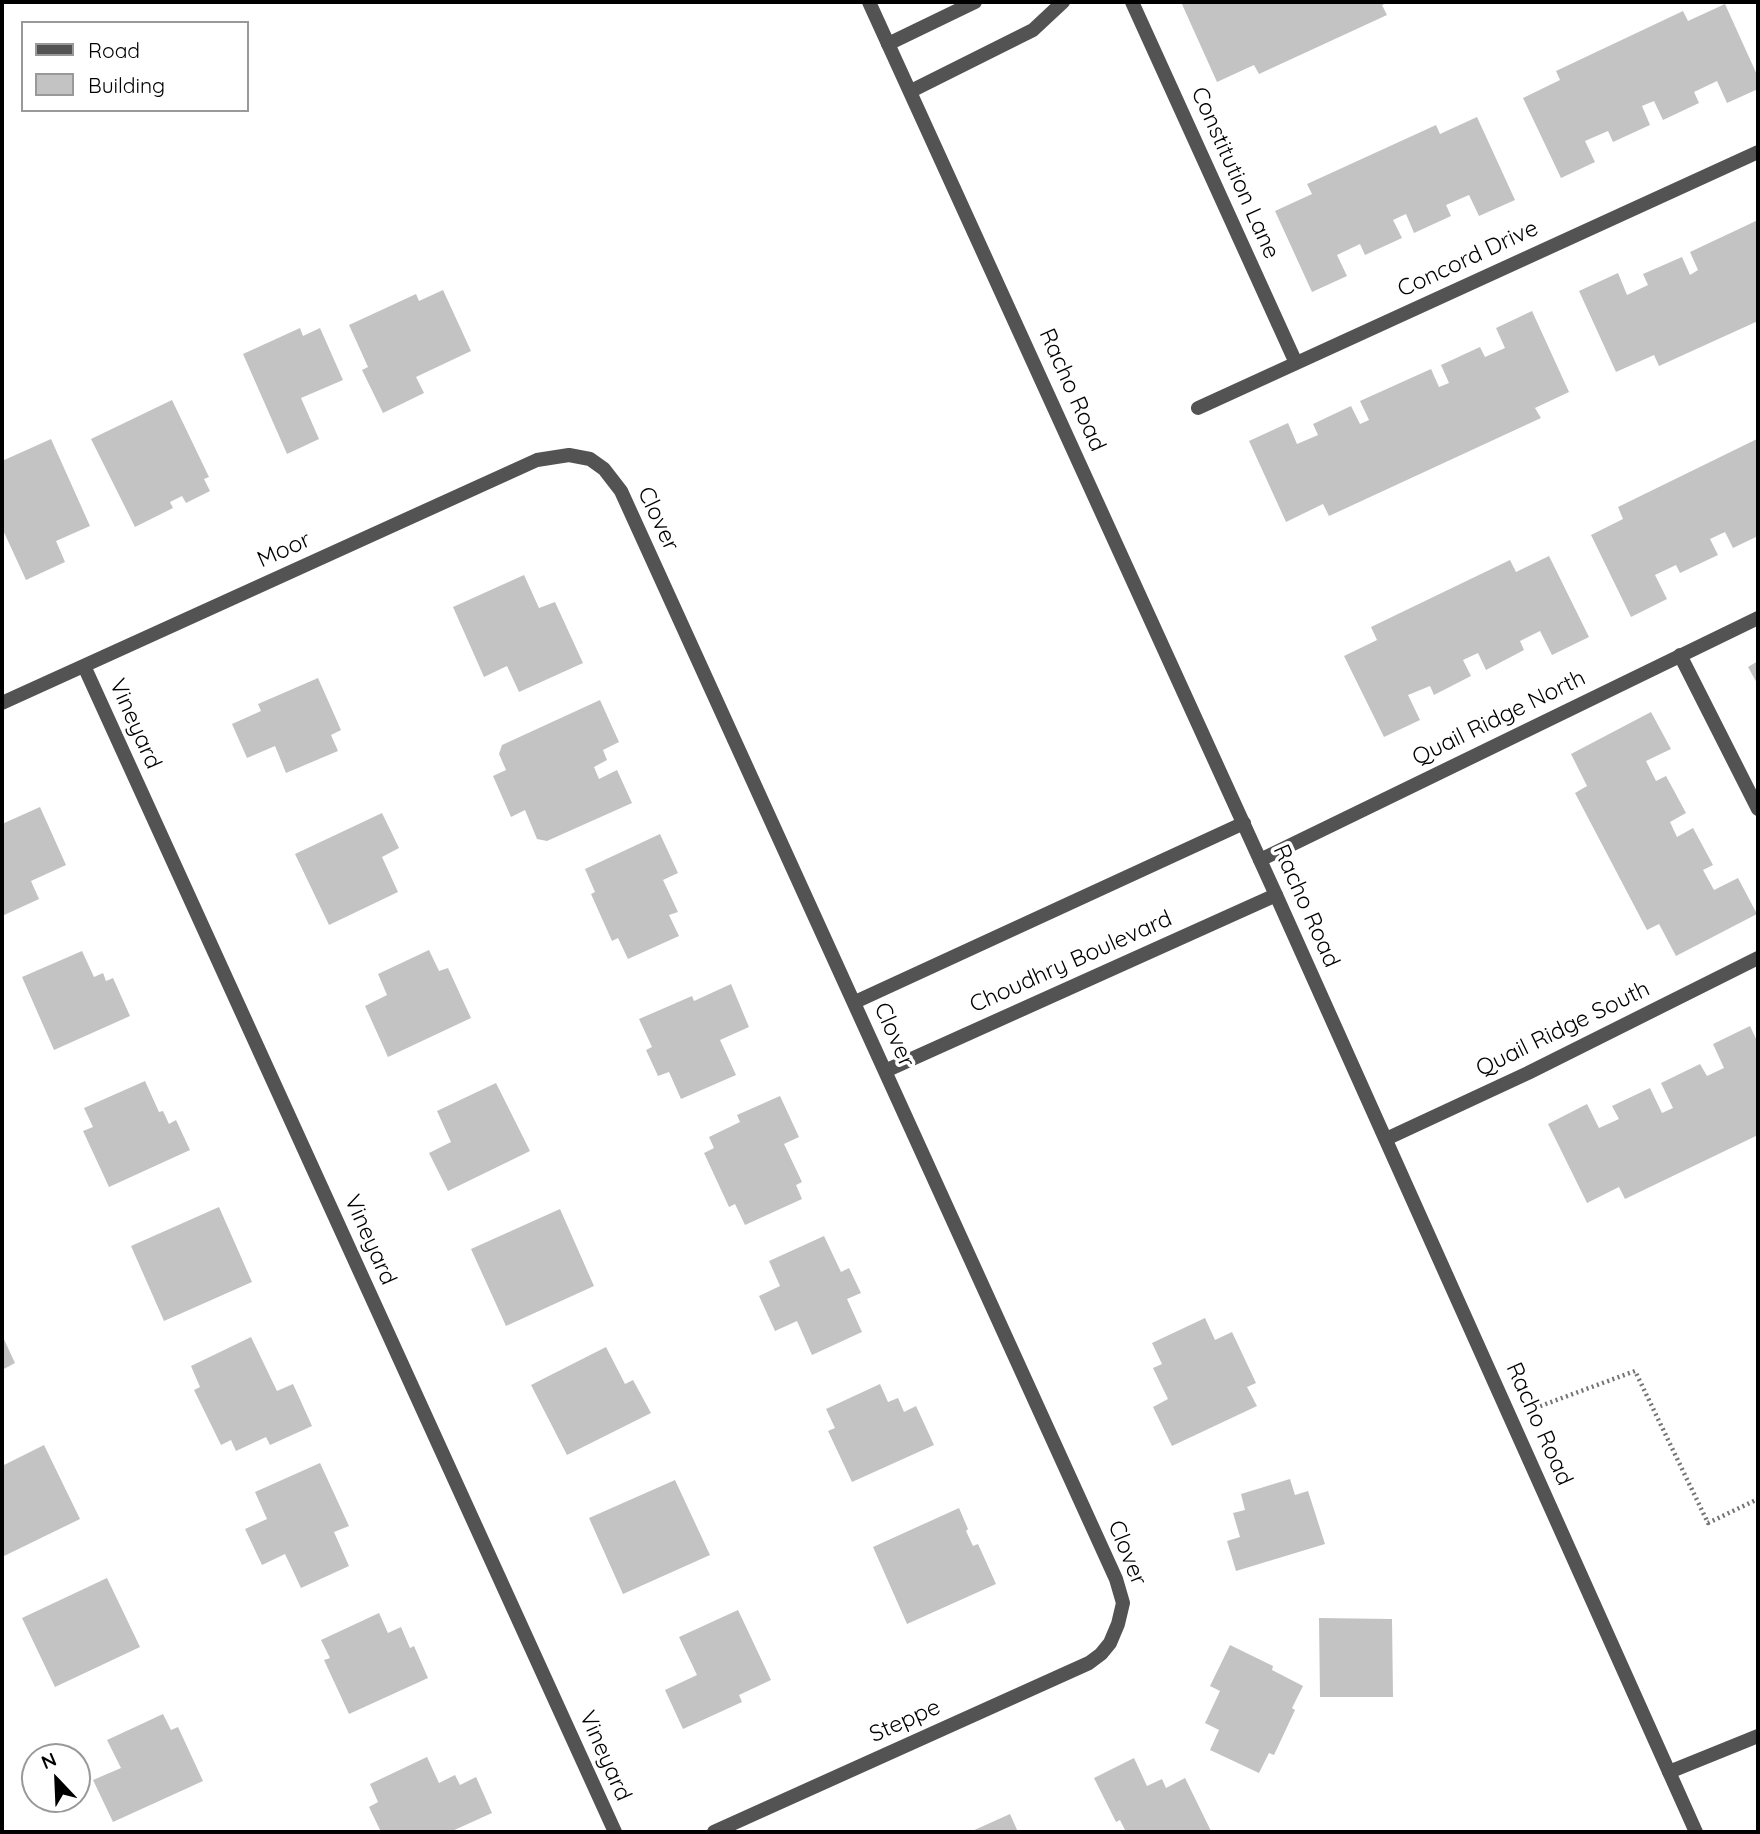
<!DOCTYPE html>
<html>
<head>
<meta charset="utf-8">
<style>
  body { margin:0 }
  #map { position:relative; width:1760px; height:1834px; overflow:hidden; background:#fff; font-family:Quicksand,sans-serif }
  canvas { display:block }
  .frame { position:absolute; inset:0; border:4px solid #000; pointer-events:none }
  .legend { position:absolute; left:21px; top:21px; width:228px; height:91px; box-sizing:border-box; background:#fff; border:2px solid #999; margin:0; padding:9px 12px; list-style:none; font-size:21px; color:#000 }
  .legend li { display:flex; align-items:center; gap:14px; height:35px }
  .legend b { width:35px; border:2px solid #999 }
  .north { position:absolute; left:21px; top:1743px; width:70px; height:70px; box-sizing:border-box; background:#fff; border:2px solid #999; border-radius:50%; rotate:337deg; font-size:19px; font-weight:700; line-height:28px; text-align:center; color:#000 }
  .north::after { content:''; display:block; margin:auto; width:24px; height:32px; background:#000; clip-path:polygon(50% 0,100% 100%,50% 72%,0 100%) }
</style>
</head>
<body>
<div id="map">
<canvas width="1760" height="1834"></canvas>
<div class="frame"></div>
<ul class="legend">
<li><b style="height:9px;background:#535353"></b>Road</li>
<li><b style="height:19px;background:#c3c3c3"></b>Building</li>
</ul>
<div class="north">N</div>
</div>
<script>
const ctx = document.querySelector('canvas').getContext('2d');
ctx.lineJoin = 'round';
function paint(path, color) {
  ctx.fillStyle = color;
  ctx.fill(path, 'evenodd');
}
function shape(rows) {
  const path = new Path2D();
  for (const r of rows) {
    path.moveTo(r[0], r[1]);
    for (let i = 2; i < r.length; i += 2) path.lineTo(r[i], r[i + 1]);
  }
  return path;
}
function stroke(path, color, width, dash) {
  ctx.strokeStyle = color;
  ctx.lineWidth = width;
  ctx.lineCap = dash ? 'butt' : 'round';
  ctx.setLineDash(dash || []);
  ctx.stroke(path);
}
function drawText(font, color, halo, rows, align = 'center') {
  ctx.font = font + ' Quicksand,sans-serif';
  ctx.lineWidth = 7;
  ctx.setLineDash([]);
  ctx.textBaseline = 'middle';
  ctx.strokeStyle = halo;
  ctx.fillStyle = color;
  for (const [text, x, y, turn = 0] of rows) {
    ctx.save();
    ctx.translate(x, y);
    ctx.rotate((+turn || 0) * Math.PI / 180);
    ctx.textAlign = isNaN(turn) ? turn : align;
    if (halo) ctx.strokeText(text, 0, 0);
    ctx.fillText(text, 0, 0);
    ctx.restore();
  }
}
paint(shape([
  [1181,2,1224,2,1225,4,1230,2,1390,2,1382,5,1387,15,1259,74,1254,65,1217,82],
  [1725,4,1758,77,1758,89,1727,103,1717,81,1694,92,1699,103,1663,120,1654,101,1642,106,1650,125,1613,142,1608,131,1585,141,1595,162,1561,178,1523,98,1560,80,1556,71,1683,11,1688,21],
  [1477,117,1515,200,1479,216,1469,195,1446,205,1451,216,1414,233,1406,214,1393,220,1402,238,1365,255,1360,244,1337,255,1347,276,1312,292,1275,211,1312,194,1307,184,1436,125,1440,134],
  [1758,220,1758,321,1659,366,1654,355,1616,372,1579,291,1618,273,1627,295,1648,285,1643,274,1682,257,1690,275,1698,270,1690,252],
  [443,290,471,351,416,377,424,393,383,413,362,370,368,367,349,325,416,294,419,301],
  [1532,311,1569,392,1535,408,1541,418,1329,516,1323,504,1286,522,1249,441,1288,423,1297,444,1318,435,1313,424,1351,406,1360,424,1369,420,1360,401,1431,369,1439,387,1449,383,1441,365,1480,347,1485,357,1505,348,1496,328],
  [300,328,303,336,320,328,343,380,301,398,319,439,287,454,243,354],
  [172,400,209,477,204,479,210,491,186,503,182,496,170,502,173,508,135,527,91,439],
  [51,439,90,526,56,541,65,562,26,580,2,528,2,461],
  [1757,439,1758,536,1733,548,1725,532,1710,539,1718,555,1680,573,1676,565,1655,575,1667,599,1631,617,1591,535,1623,519,1618,507],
  [1549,556,1589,637,1552,655,1540,631,1520,641,1524,650,1486,670,1478,653,1463,660,1471,676,1434,695,1430,686,1408,695,1420,720,1384,737,1344,656,1377,640,1371,627,1510,560,1516,572],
  [524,575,539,608,555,602,583,663,519,692,507,666,484,677,453,607],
  [1758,661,1758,685,1748,667],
  [318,678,341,730,331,735,338,751,286,773,275,746,247,758,232,724,261,711,258,704],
  [600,700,619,742,603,750,607,760,594,767,599,779,617,770,632,803,547,841,537,839,525,810,511,817,493,776,506,770,499,754,502,745],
  [1651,712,1671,749,1646,761,1656,781,1666,776,1686,813,1670,822,1677,837,1693,828,1713,865,1703,870,1714,890,1738,878,1757,914,1676,956,1659,924,1647,930,1575,793,1587,786,1571,754],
  [40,807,66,865,31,881,39,899,2,916,2,824],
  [382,813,399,848,382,857,398,892,329,925,295,854],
  [660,834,678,873,663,880,678,912,669,915,679,936,628,959,618,938,612,941,591,894,595,892,585,869],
  [429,950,439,971,448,968,471,1018,388,1057,365,1006,387,995,378,974],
  [82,951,94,977,103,973,106,981,113,978,130,1016,54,1050,22,977],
  [731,984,749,1027,720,1040,736,1075,681,1099,669,1072,658,1076,646,1050,652,1047,639,1019,692,996,694,1001],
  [1750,1026,1758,1043,1758,1135,1625,1199,1619,1187,1587,1203,1548,1124,1587,1104,1599,1128,1619,1119,1612,1106,1650,1088,1662,1113,1673,1108,1661,1083,1700,1064,1707,1076,1724,1068,1713,1044],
  [145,1081,159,1112,163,1111,169,1124,176,1120,190,1150,109,1187,83,1131,93,1127,84,1108],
  [496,1083,530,1151,448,1191,429,1153,451,1142,437,1111],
  [780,1096,799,1137,784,1144,802,1182,796,1185,802,1199,745,1225,735,1204,729,1207,704,1153,714,1148,709,1137,740,1122,737,1115],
  [219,1207,252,1282,164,1321,131,1246],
  [560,1209,594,1286,506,1326,471,1249],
  [824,1236,841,1272,849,1268,861,1293,847,1299,862,1332,812,1355,797,1321,775,1331,759,1296,780,1286,769,1261],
  [1205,1318,1215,1340,1232,1332,1256,1383,1247,1387,1257,1406,1172,1446,1153,1407,1168,1399,1153,1368,1162,1364,1152,1343],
  [2,1335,15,1363,2,1370],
  [251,1337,277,1391,293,1384,312,1426,270,1445,266,1437,236,1451,231,1440,221,1445,194,1390,200,1387,191,1366],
  [606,1347,625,1384,633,1380,651,1413,567,1455,531,1385],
  [880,1384,888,1402,898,1398,904,1412,916,1406,934,1445,852,1482,828,1431,835,1428,826,1409],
  [44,1445,80,1519,2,1557,2,1466],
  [320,1463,349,1526,334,1532,349,1566,301,1588,285,1554,262,1565,245,1529,267,1519,255,1492],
  [1290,1479,1295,1495,1308,1491,1325,1544,1236,1571,1227,1541,1240,1537,1233,1513,1245,1510,1241,1494],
  [675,1480,710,1555,623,1594,589,1518],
  [959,1508,968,1529,966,1531,973,1546,978,1544,996,1584,907,1624,873,1547],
  [107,1578,140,1647,55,1687,22,1618],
  [738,1610,771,1680,739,1695,742,1702,683,1729,665,1690,697,1675,679,1637],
  [379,1613,388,1633,401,1627,410,1648,414,1646,428,1678,349,1714,324,1660,330,1658,321,1640],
  [1319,1618,1392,1619,1393,1697,1320,1697],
  [1230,1645,1273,1666,1272,1670,1303,1686,1292,1708,1295,1710,1274,1755,1269,1753,1259,1773,1210,1750,1219,1730,1205,1723,1220,1691,1210,1686],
  [163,1714,171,1730,178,1727,203,1781,113,1822,93,1780,121,1768,107,1740],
  [427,1757,439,1783,455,1775,460,1785,476,1777,492,1813,450,1832,381,1832,369,1807,378,1802,370,1784],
  [1134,1758,1147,1786,1162,1779,1166,1788,1185,1778,1211,1831,1126,1832,1120,1820,1116,1822,1094,1778],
  [1010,1814,1018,1832,970,1832]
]), '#c3c3c3');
stroke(shape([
  [1535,1408,1635,1371,1708,1523,1758,1499]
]), '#757575', 4.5, [2, 3.5]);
stroke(shape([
  [1669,1772,1758,1736]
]), '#535353', 14);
stroke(shape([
  [1132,2,1296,363],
  [888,44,975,2],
  [911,91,1033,30,1063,2],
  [1198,408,1758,152],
  [1680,655,1758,809],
  [84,666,615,1832],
  [2,703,537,460,569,455,590,459,604,469,621,491,1116,1579,1123,1603,1118,1624,1110,1643,1101,1654,1089,1663,714,1832],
  [1260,860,1758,618],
  [855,1002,1244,823],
  [885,1071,1276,895],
  [1386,1139,1528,1073,1758,958]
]), '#535353', 14);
stroke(shape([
  [869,2,1276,895,1696,1832]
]), '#535353', 14);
drawText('23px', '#000', '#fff', [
  ["Constitution Lane",1235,173,66],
  ["Concord Drive",1468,259,-25],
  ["Racho Road",1072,390,66],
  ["Clover",658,519,65],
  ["Moor",284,550,-24],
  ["Quail Ridge North",1499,718,-26],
  ["Vineyard",135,724,66],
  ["Racho Road",1306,906,66],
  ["Choudhry Boulevard",1071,962,-24],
  ["Quail Ridge South",1563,1029,-26],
  ["Clover",894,1035,66],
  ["Vineyard",370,1240,66],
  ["Racho Road",1539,1424,66],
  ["Clover",1127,1553,68],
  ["Steppe",905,1721,-24],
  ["Vineyard",605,1756,66]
]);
</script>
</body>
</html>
